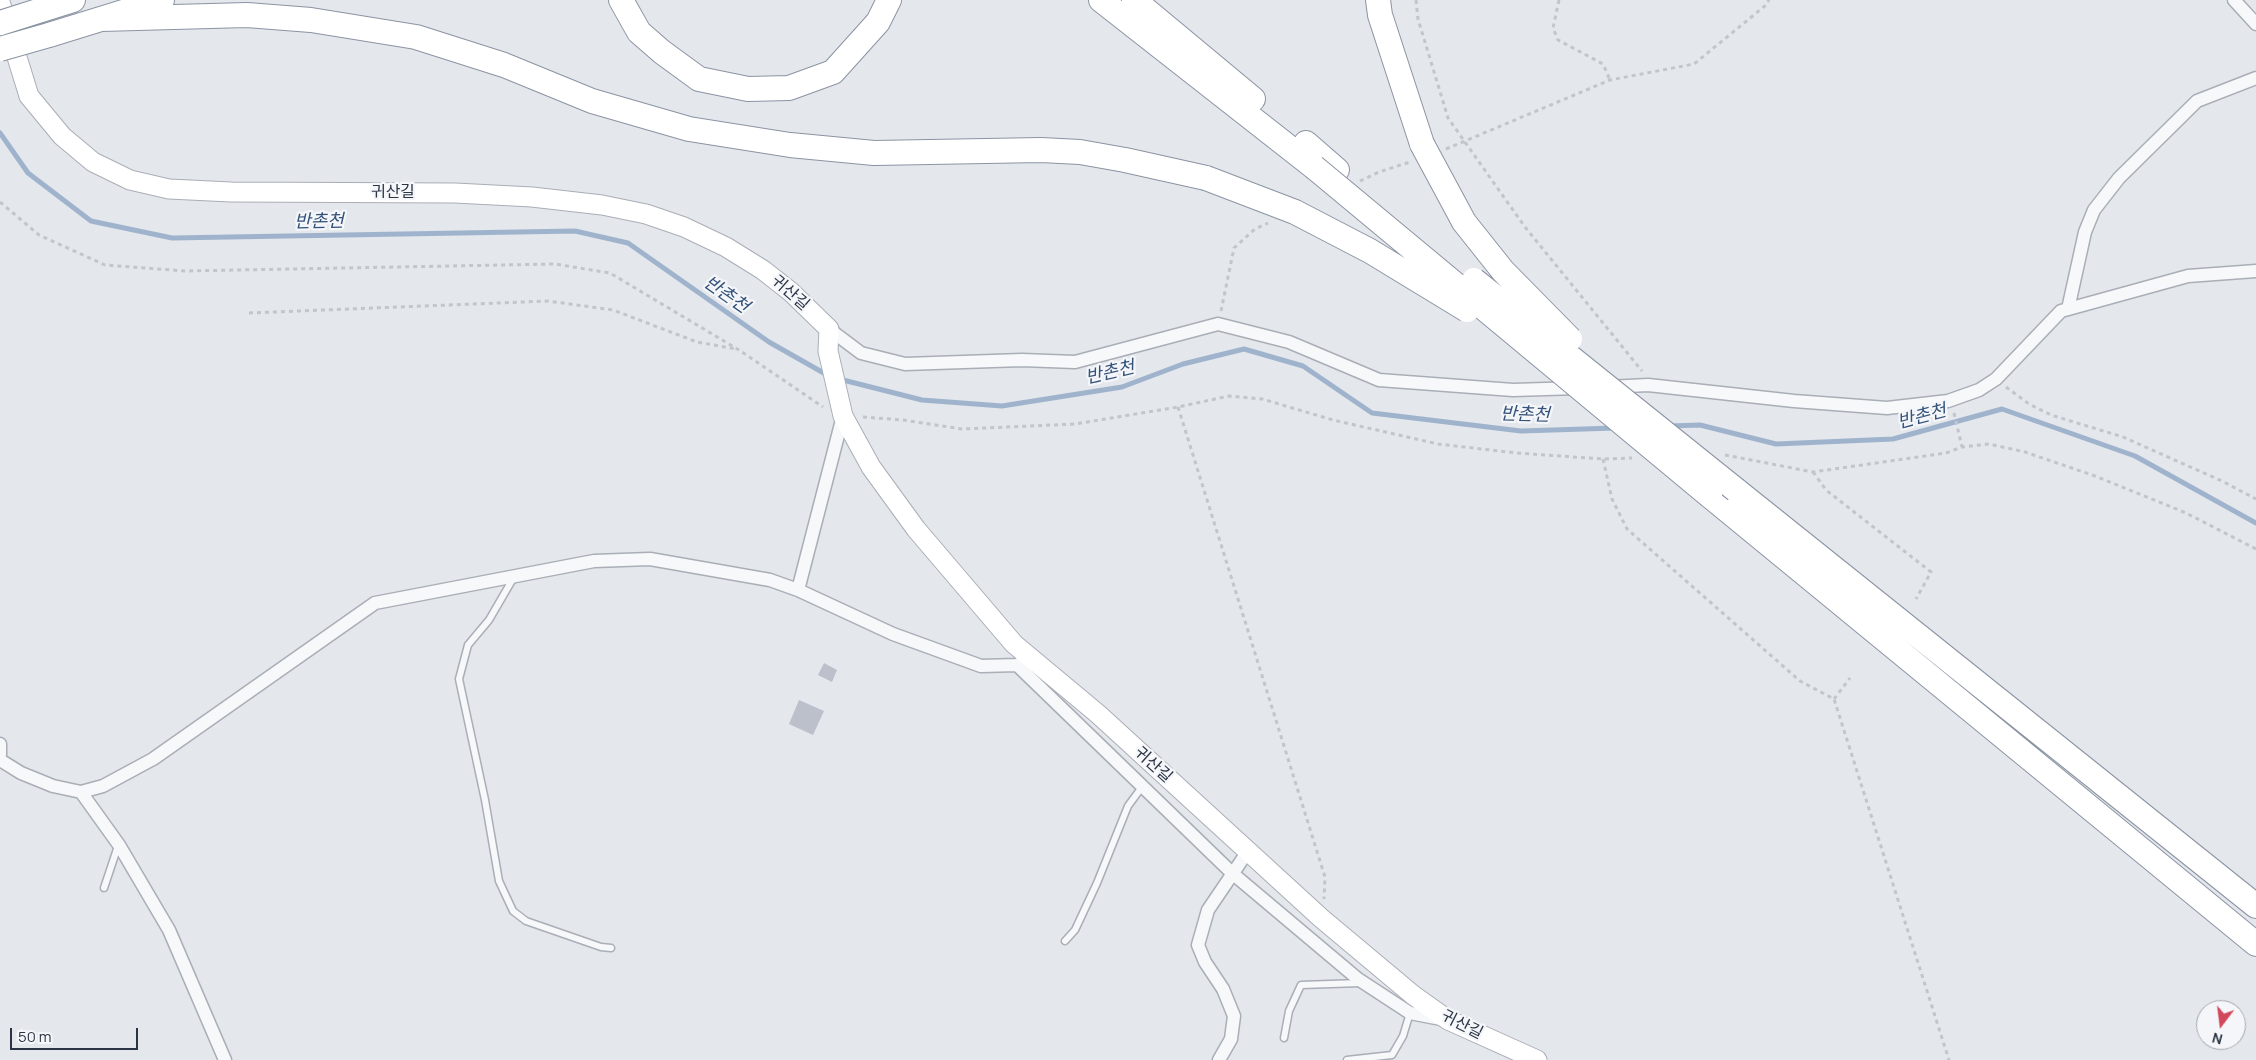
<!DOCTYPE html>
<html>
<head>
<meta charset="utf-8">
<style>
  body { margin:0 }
  #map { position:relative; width:2256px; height:1060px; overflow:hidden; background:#e4e7ec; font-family:Manrope,sans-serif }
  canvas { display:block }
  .north { position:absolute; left:2196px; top:1000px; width:50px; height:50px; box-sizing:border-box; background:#f4f6f9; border:1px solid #a4a8b1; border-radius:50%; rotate:195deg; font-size:14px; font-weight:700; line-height:20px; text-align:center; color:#2b3445 }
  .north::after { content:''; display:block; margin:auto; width:18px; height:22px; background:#d1495b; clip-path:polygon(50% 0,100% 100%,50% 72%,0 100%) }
  .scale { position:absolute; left:10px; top:1028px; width:128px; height:22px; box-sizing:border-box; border:2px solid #2b3445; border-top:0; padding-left:6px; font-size:15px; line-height:18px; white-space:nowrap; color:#2b3445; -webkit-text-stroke:4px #f4f6f9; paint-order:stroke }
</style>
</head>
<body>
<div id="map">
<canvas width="2256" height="1060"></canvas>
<div class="north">N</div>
<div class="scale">50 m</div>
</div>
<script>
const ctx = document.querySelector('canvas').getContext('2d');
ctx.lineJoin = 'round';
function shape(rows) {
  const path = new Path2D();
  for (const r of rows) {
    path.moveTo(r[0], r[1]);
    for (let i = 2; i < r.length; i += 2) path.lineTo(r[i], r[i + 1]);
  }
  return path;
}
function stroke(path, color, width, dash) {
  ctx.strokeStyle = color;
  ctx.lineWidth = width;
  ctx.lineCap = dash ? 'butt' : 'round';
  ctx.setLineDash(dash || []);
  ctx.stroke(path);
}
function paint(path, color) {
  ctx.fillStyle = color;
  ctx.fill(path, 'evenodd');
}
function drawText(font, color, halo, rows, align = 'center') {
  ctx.font = font + ' Manrope,"Noto Sans KR",sans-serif';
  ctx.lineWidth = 4.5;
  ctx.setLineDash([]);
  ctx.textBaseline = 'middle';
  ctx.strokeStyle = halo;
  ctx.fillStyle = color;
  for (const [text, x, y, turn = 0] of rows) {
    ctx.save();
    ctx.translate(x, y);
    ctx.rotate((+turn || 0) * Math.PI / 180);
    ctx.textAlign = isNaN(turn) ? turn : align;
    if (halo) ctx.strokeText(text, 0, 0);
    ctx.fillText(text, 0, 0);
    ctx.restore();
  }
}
stroke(shape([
  [0,133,28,173,91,221,172,238,575,231,628,243,769,342,829,376],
  [839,379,922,400,1002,406,1122,387,1183,364,1244,349,1303,366,1372,413,1521,431,1615,428],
  [1669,426,1700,425,1776,444,1893,439,2002,409,2135,456,2256,523]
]), '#9fb4cc', 5);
paint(shape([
  [824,663,837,670,832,682,818,675],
  [799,700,824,711,813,735,789,724]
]), '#bbc0ca');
const lane = shape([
  [514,577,489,620,468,645,459,679,485,800,499,881,513,911,526,921,601,947,611,948],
  [104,888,118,846],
  [1065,941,1075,930,1097,883,1128,806,1142,787],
  [1284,1038,1289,1011,1301,985,1360,983],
  [1347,1060,1392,1055,1403,1036,1410,1013]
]);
const street = shape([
  [2234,0,2256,24],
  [2068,309,2085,232,2094,210,2119,178,2197,101,2256,78],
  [829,329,861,353,905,364,1022,360,1075,362,1218,324,1289,342,1379,380,1513,390,1578,388],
  [1608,387,1648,385,1794,401,1887,408,1948,401,1979,390,1996,379,2061,311,2188,276,2256,271],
  [798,590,843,416],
  [1017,665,1232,873,1358,979,1410,1013,1441,1019],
  [0,744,0,755],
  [0,760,21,773,53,786,81,792,103,786,153,759,375,603,594,561,650,559,770,580,798,590,893,634,981,666,1017,665,1030,657],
  [81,792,119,845,169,930,225,1060],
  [1219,1060,1231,1039,1234,1016,1223,989,1205,962,1198,945,1208,910,1248,851]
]);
const secondary = shape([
  [0,2,29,96,62,136,93,162,130,180,169,189,231,192,455,193,532,197,602,205,646,214,684,227,726,247,763,270,791,292,829,329,828,351,843,416,871,467,916,529,1014,644,1098,714,1321,918,1413,995,1448,1020,1537,1060]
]);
const highway = shape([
  [621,0,639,32,662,52,699,79,748,89,789,88,833,72,878,22,889,0],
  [1101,0,1314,167],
  [1134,0,1253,99],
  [1378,0,1380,15,1422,144],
  [41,10,73,0],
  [101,19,247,15,311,20,416,37,504,65,592,101,689,129,790,145,874,153,1041,150,1080,152,1125,160,1206,178],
  [49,35,162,0],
  [1306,143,1337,170],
  [1736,490,2256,906],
  [1710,496,2256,944]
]);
stroke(lane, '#a9aeb7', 9);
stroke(street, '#a9aeb7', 15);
stroke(secondary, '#a9aeb7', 21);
stroke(highway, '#8b94a3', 26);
stroke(shape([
  [1416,0,1418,19,1448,118,1525,227,1642,371],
  [1559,0,1553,28,1558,40,1603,64,1610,80],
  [1446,149,1610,80,1694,64,1766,5,1769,0],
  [1360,181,1379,172,1410,162],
  [0,202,39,235,105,265,185,271,555,264,610,273,739,350,823,407],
  [1221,311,1234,248,1255,229,1268,223],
  [249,313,548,301,613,310,697,342,736,349],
  [2006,387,2029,404,2051,415,2123,437,2222,481,2256,499],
  [1178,407,1325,877,1324,899],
  [1954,413,1962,447],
  [863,417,903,420,962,429,1075,424,1178,407,1229,396,1262,399,1333,420,1438,444,1517,453,1603,459,1632,458],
  [1725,455,1813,472,1946,453,1962,447,1989,444,2025,452,2095,476,2186,513,2256,549],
  [1603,459,1612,499,1627,529,1800,681,1834,699,1949,1060],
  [1813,472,1826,490,1931,572,1916,599],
  [1834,699,1850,678]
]), '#c2c5cb', 3, [4, 4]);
stroke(lane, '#f7f8fa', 6);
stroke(street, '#f7f8fa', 12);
stroke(secondary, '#fff', 19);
stroke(highway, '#fff', 24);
const highwayBridge = shape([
  [0,23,41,10],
  [0,49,49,35],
  [1422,144,1464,222,1503,271,1570,339],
  [1314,167,1710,496],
  [1206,178,1295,212,1370,251,1467,310],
  [1474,280,1736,490]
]);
stroke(highwayBridge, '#8b94a3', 26, []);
stroke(highwayBridge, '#fff', 24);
drawText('16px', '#2b3445', '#f4f6f9', [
  ["귀산길",393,193],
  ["귀산길",790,293,41],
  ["귀산길",1153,765,42],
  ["귀산길",1462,1025,27]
]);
drawText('italic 18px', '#34527a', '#f4f6f9', [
  ["반촌천",319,222,-1],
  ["반촌천",726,295,35],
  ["반촌천",1110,373,-13],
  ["반촌천",1525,415,2],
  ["반촌천",1922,417,-15]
]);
</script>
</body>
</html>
